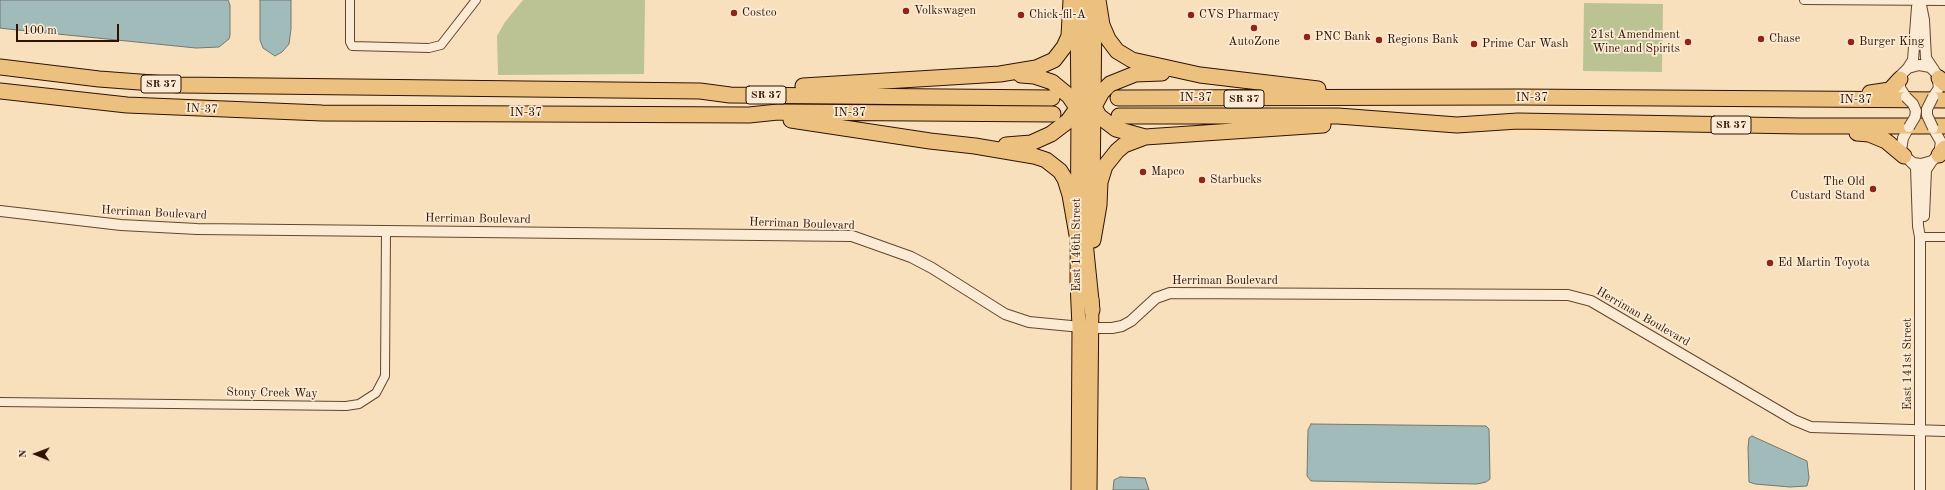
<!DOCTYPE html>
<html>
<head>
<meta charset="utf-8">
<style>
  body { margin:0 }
  #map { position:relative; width:1945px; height:490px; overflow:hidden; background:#f9e0bd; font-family:"Old Standard TT",serif }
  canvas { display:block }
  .north { position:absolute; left:16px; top:434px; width:40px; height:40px; -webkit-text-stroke:3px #fbebd4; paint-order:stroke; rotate:271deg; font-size:11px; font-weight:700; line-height:16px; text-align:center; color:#2f1200 }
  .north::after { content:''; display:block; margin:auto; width:14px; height:18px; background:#2f1200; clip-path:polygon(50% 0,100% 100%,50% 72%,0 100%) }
  .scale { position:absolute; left:16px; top:24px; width:103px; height:18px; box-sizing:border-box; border:2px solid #2f1200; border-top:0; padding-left:5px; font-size:12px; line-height:14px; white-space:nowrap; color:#2f1200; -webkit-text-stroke:3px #fbebd4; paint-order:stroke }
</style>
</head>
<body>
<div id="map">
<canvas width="1945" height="490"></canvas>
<div class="north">N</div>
<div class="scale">100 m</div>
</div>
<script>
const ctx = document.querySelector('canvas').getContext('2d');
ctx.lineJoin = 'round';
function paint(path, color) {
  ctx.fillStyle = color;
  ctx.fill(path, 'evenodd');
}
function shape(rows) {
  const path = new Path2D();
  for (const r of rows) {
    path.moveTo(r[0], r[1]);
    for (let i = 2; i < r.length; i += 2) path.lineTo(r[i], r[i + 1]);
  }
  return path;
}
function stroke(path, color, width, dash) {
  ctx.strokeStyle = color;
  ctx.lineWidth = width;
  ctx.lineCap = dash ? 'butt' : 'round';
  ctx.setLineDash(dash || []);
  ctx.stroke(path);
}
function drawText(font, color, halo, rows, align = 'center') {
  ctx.font = font + ' "Old Standard TT",serif';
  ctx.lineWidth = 3.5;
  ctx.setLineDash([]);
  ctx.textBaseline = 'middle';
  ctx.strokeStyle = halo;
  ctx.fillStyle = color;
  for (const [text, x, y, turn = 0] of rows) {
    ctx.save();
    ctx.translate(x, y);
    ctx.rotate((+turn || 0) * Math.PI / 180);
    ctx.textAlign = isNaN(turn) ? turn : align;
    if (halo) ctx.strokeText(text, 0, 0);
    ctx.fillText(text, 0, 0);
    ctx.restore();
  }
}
paint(shape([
  [523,0,645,0,644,74,498,75,497,36,505,22],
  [1584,3,1663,4,1662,72,1583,71]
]), '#bbc393');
const water = shape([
  [0,0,228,0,230,5,230,35,229,39,219,47,196,48,8,29,0,28,0,0],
  [260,0,291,0,291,29,289,44,282,52,275,56,263,48,260,40,260,0],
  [1311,424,1486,426,1489,429,1490,479,1486,482,1477,484,1311,481,1307,476,1308,430,1311,424],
  [1752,436,1807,461,1809,478,1807,486,1790,487,1755,484,1749,482,1748,448,1749,438,1752,436],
  [1120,477,1145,478,1149,490,1113,490,1114,480,1120,477]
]);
paint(water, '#a1bbbb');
stroke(water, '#737770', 1);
const minor = shape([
  [350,0,350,42,352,46,429,48,441,45,476,0],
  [1804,0,1945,1],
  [1920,237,1945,237],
  [0,402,346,406,359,404,376,393,385,376,386,231]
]);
const tertiary = shape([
  [1920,0,1924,20,1926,58,1934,70],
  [1908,68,1913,60,1917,7,1920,1],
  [1906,97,1900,88,1900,76,1908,68,1919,65,1930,67,1937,74,1939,88,1933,97],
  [1909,127,1903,138,1901,150,1908,159,1913,163,1921,164,1932,161,1939,154,1941,142,1933,128],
  [1908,159,1916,167,1918,226,1920,237,1920,490],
  [0,211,121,225,197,229,852,236,911,257,932,268,1005,314,1029,322,1092,328,1112,328,1122,326,1131,321,1156,298,1170,293,1568,295,1591,301,1794,420,1811,427,1945,431],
  [1924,216,1926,170,1932,161]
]);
const primary = shape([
  [1077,14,1078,107,1077,282,1079,327,1078,490],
  [1093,196,1095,8],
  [1090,490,1092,300]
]);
const motorway = shape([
  [1085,0,1086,81,1094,107,1099,116,1116,129,1145,137,1323,125],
  [1098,0,1102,25,1108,39,1117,51,1132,60,1200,75,1318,89],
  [0,67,99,79,180,85,700,91,730,95,1052,98],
  [1021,75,1034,76,1052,82,1069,96,1080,112,1085,135,1085,242,1092,310],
  [1939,78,1945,84],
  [803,86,1000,74,1036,68,1054,60,1064,47,1069,36,1071,0],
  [0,91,127,105,322,113,749,115,778,112,1053,114],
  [1870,93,1890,90,1900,79],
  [1118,98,1518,97,1945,100],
  [1091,112,1102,92,1110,84,1135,74,1162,73],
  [1119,116,1338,116,1457,125,1518,121,1800,126,1945,126],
  [791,120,930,141,975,146,1034,156,1046,160,1060,171,1065,179,1070,195,1077,235],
  [1857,133,1869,134,1886,141,1904,156],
  [1006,145,1031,143,1051,134,1068,121,1083,100],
  [1939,155,1945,148],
  [1093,240,1099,205,1100,182,1105,166,1117,151,1124,145,1145,137]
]);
stroke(minor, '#62462f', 10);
stroke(tertiary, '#62462f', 12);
stroke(primary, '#2f1200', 15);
stroke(motorway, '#2f1200', 17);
stroke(minor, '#fbebd4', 8);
stroke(tertiary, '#fbebd4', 10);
stroke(primary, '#ecc07e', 13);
stroke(motorway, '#ecc07e', 15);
const tertiaryBridge = shape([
  [1906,97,1913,104,1916,111,1915,117,1909,127],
  [1933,128,1927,115,1927,109,1933,97]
]);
stroke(tertiaryBridge, '#62462f', 12, []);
stroke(tertiaryBridge, '#fbebd4', 10);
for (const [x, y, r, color] of [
  [906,11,4,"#8f2418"],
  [734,13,4,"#8f2418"],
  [1021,15,4,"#8f2418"],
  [1191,15,4,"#8f2418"],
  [1254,28,4,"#8f2418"],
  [1307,37,4,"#8f2418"],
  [1761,39,4,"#8f2418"],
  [1379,40,4,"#8f2418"],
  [1688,42,4,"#8f2418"],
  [1851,42,4,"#8f2418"],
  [1474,44,4,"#8f2418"],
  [1143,172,4,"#8f2418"],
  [1202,180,4,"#8f2418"],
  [1873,189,4,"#8f2418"],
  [1770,263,4,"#8f2418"]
]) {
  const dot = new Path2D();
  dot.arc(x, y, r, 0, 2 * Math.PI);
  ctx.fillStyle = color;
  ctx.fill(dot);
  stroke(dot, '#fbebd4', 1.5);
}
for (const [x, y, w] of [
  [161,84,40],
  [766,95,40],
  [1244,99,40],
  [1731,125,40]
]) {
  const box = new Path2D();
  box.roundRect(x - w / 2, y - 9, w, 18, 3);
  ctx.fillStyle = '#fbebd4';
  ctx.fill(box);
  stroke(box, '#2f1200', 1);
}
drawText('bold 11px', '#2f1200', null, [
  ["SR 37",161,84],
  ["SR 37",766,95],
  ["SR 37",1244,99],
  ["SR 37",1731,125]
]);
drawText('12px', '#2f1200', '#fbebd4', [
  ["Volkswagen",914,11],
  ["Costco",742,13],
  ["Chick-fil-A",1029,15],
  ["CVS Pharmacy",1199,15],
  ["21st Amendment",1680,35,"right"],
  ["Wine and Spirits",1680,49,"right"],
  ["PNC Bank",1315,37],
  ["Chase",1769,39],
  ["Regions Bank",1387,40],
  ["AutoZone",1254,42,"center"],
  ["Burger King",1859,42],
  ["Prime Car Wash",1482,44],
  ["Mapco",1151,172],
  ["Starbucks",1210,180],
  ["The Old",1865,182,"right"],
  ["Custard Stand",1865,196,"right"],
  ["Ed Martin Toyota",1778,263]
], 'left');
drawText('12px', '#2f1200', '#fbebd4', [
  ["IN-37",1196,98],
  ["IN-37",1532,98],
  ["IN-37",1856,100],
  ["IN-37",202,109,2],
  ["IN-37",526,113],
  ["IN-37",850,113],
  ["Herriman Boulevard",154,213,3],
  ["Herriman Boulevard",478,219,1],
  ["Herriman Boulevard",802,224,2],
  ["East 146th Street",1077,245,-90],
  ["Herriman Boulevard",1225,281],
  ["Herriman Boulevard",1643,317,30],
  ["East 141st Street",1908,364,-90],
  ["Stony Creek Way",272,393,1]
]);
</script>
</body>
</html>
